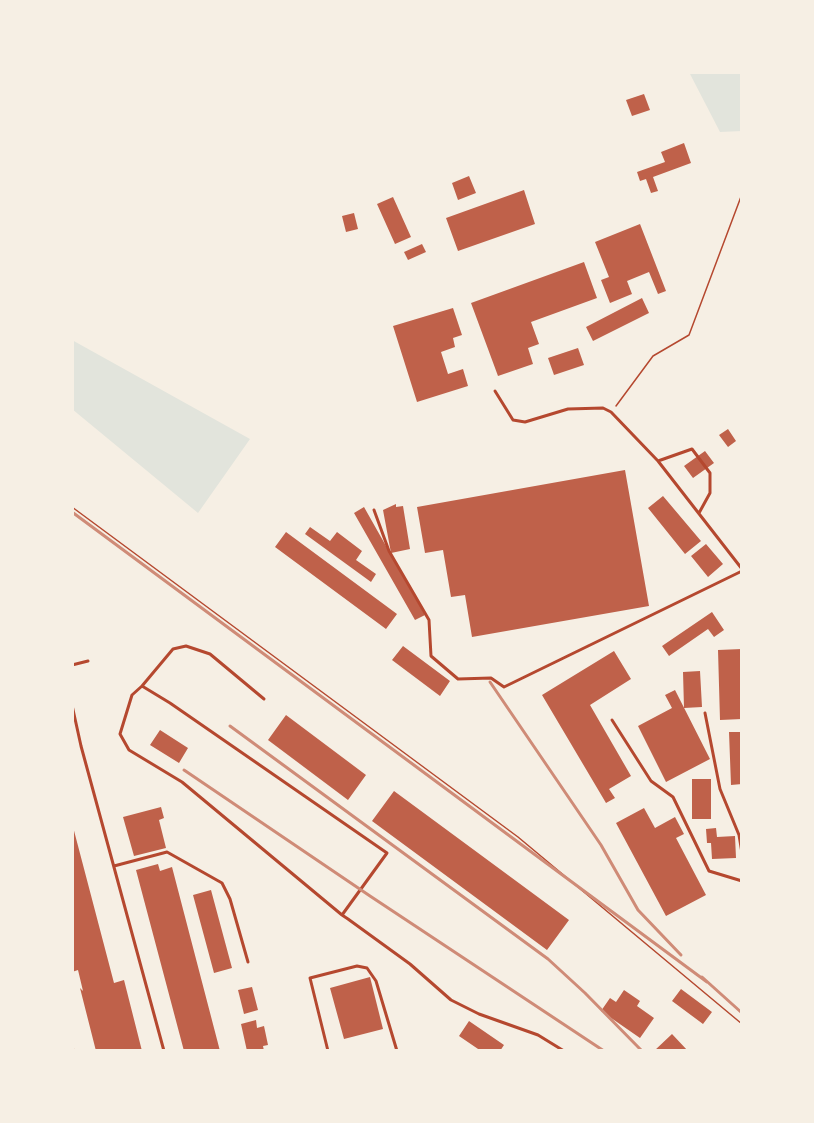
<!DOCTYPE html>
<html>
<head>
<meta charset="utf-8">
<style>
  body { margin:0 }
  #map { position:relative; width:814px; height:1123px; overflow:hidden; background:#f6efe4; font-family:"Sofia Sans Condensed",sans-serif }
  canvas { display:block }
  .frame { position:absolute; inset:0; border:74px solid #f6efe4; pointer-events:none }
</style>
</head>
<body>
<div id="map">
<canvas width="814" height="1123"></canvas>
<div class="frame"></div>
</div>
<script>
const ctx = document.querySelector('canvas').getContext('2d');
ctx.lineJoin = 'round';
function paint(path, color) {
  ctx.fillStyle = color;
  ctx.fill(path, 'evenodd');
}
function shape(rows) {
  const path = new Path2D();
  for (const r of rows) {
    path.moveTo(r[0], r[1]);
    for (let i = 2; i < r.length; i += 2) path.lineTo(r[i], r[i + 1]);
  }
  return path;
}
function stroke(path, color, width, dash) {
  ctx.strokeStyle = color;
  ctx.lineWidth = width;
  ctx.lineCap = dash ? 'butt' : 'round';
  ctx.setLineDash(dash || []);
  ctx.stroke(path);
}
paint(shape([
  [689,72,742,72,742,131,720,132],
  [72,340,250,439,198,513,72,409]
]), '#e2e4dc');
paint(shape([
  [644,94,650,110,632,116,626,100],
  [684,143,691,163,653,177,658,191,651,193,646,179,640,181,637,172,665,162,661,152],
  [469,176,476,193,458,200,452,183],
  [524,190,535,224,458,251,446,218],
  [393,197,411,237,395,244,377,204],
  [354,213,358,229,346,232,342,216],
  [640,224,666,291,658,294,649,272,627,281,632,294,610,303,601,280,609,277,595,242],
  [422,244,426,252,408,260,404,252],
  [584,262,597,298,531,322,539,344,528,348,533,364,498,376,471,303],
  [642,298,649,313,593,341,586,327],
  [453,308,462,335,453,338,455,347,441,352,448,374,463,369,468,386,417,402,393,326],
  [578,348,584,365,554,375,548,358],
  [728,429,736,441,728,447,719,435],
  [705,451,714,463,693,478,684,466],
  [625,470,649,606,472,637,465,595,451,597,443,550,425,553,417,507],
  [663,496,701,541,685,554,648,508],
  [396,504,396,507,403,506,410,549,391,553,383,510],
  [364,507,425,615,415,620,354,513],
  [310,527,330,541,337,532,362,551,356,560,376,574,371,582,305,534],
  [286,532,397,614,386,629,275,547],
  [706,544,723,564,708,577,691,556],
  [712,612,724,630,714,637,708,629,669,656,662,646],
  [403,646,450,681,440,696,392,660],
  [742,649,742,719,720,720,718,650],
  [614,651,631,679,590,705,631,776,609,789,615,798,606,803,542,695],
  [700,671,702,707,684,708,683,672],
  [675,690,710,759,666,782,638,726,672,708,665,695],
  [286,715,366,775,348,800,268,740],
  [160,730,188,748,179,763,150,745],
  [729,732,742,732,742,784,731,785],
  [692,779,711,779,711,819,692,819],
  [394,791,569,920,547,950,372,821],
  [161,807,164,818,159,820,166,848,134,856,123,817],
  [644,808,655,828,675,817,684,834,676,838,706,895,666,916,616,823],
  [72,823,114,983,124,980,142,1051,96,1051,80,988,83,991,78,970,72,972],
  [716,828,717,837,735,836,736,858,712,859,711,843,707,843,706,829],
  [158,864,160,871,172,867,220,1051,184,1051,136,870],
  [211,890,232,968,214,973,193,895],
  [370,977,383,1029,344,1039,330,988],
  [252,987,258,1010,244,1014,238,990],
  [681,989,712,1012,703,1024,672,1001],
  [624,990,640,1001,637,1006,654,1018,640,1038,601,1011,610,998,616,1002],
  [256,1020,257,1028,264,1026,268,1045,263,1046,264,1051,247,1051,241,1024],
  [469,1021,504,1045,500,1051,481,1051,459,1036],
  [672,1034,688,1051,654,1051]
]), '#bf614a');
stroke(shape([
  [616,406,653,356,689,335,742,194],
  [72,507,518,837,742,1024]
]), '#b5482f', 1.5);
stroke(shape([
  [495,391,513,420,525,422,568,409,603,408,611,412,658,461,742,569],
  [658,461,692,449,710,473,710,493,699,513],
  [374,510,389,551,429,620,431,656,458,679,491,678,504,687,742,571],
  [72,665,88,661],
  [142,686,173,649,186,646,210,654,264,699],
  [72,705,81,746,164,1051],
  [705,713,720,789,739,835,742,853],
  [612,720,651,781,673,797,709,871,742,881],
  [114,866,167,852,222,883,230,899,248,962],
  [342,915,387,853,170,703,142,686,132,695,120,734,129,750,182,782,342,915,348,919,410,964,451,1000,479,1014,538,1035,564,1051],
  [328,1051,310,978,357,966,367,968,376,981,397,1051]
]), '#b5482f', 3);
stroke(shape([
  [72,512,707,982],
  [490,682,601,845,638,910,681,955],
  [230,726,548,959,585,993,642,1051],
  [184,770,370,896,604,1051],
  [702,977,742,1013],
  [72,1045,73,1051]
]), '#cf8b77', 3);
</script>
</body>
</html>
